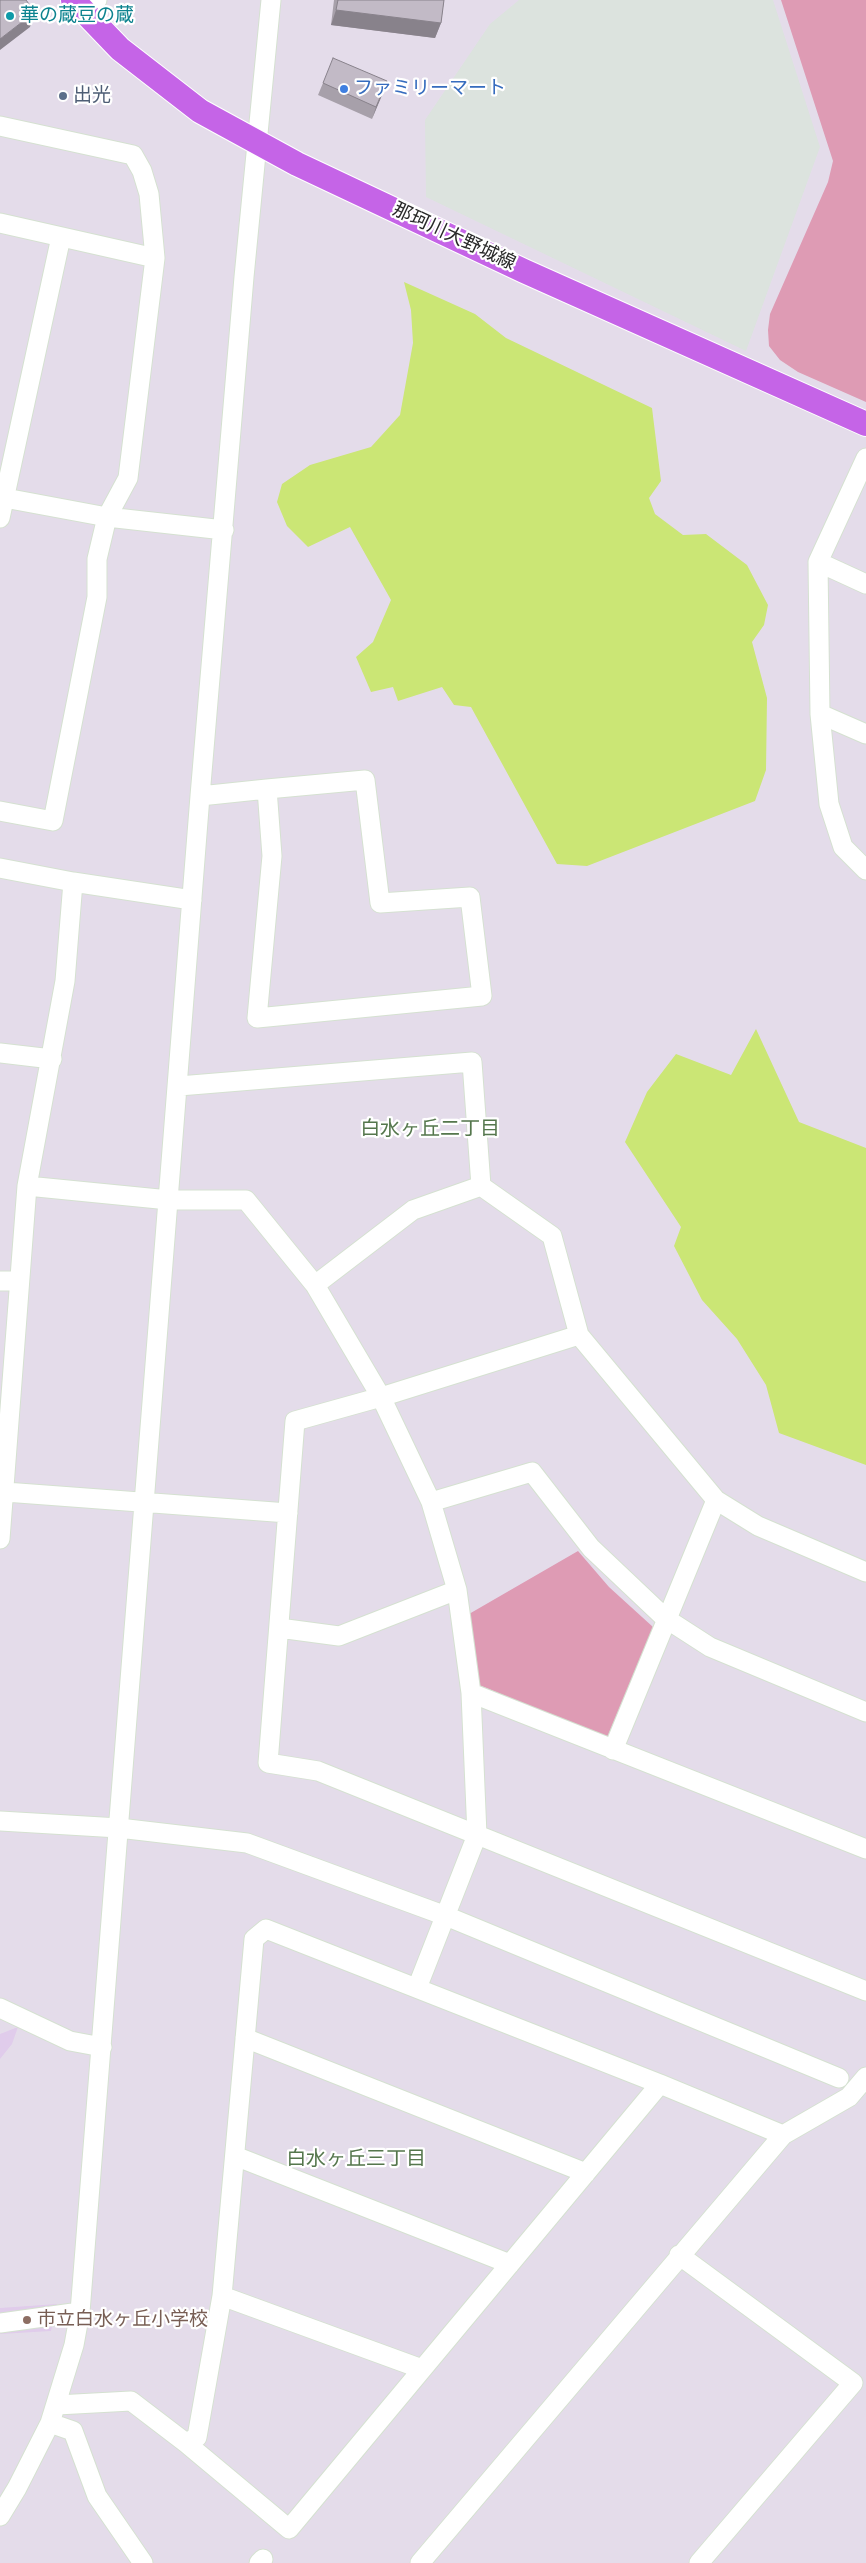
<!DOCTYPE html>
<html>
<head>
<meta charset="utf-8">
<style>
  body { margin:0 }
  canvas { display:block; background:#e4dcea }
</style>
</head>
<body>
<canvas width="866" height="2563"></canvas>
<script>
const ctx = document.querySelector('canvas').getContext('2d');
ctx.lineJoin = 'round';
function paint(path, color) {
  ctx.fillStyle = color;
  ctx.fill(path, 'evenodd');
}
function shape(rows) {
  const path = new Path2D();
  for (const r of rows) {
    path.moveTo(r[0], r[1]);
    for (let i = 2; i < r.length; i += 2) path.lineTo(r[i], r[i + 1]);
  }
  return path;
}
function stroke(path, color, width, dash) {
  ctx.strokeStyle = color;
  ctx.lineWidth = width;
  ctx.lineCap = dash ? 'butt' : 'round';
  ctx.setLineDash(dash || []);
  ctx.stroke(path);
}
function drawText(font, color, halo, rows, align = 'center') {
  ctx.font = font + ' "Space Grotesk","Noto Sans JP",sans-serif';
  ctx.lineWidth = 4.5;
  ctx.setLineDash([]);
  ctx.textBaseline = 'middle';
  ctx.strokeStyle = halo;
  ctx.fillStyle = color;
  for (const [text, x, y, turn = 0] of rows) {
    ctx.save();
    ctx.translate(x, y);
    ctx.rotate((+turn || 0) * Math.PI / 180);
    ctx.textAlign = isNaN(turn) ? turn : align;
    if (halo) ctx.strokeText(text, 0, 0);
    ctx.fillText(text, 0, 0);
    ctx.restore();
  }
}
paint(shape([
  [519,0,773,0,820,147,746,351,426,197,425,120,490,24]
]), '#dce3de');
paint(shape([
  [18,2027,12,2044,0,2059,0,2034],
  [57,2304,51,2331,0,2334,0,2308]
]), '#e0cceb');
paint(shape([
  [781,0,866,0,866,402,798,372,780,360,769,346,768,330,770,314,828,182,833,161],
  [578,1551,609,1587,653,1627,607,1738,479,1685,469,1614]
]), '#de9bb4');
paint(shape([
  [404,282,475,314,506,338,652,408,661,481,649,498,655,514,683,535,706,534,747,565,768,605,764,625,752,642,767,698,766,770,755,801,587,866,557,864,471,707,454,705,442,687,398,701,393,687,371,692,356,657,373,642,391,600,350,527,308,547,287,526,277,502,282,484,310,465,371,447,400,415,413,343,411,310],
  [756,1029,799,1122,866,1148,866,1465,779,1433,766,1385,737,1339,702,1300,674,1246,681,1227,625,1142,647,1092,676,1054,731,1075]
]), '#cbe675');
const minor = shape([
  [86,15,97,0],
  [0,126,133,155,142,171,149,194,155,258,128,478,107,517,97,559,97,597,53,821,0,811],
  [0,223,155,258],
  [866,458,818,562,866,584],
  [0,497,107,517,224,530],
  [0,518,61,237],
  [818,562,820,714,866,734],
  [820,714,829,804,843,847,866,870],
  [200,796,267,789,365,780,380,903,470,897,482,996,257,1018,272,856,267,789],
  [0,868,73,882,192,900],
  [0,1053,52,1059],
  [179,1086,472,1062,481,1186,552,1236,579,1335,716,1500,758,1526,866,1572],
  [27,1186,169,1200,246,1200,315,1285,381,1397,431,1502,457,1590,471,1693,866,1849],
  [0,1281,19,1281],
  [315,1285,413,1210,481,1186],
  [579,1335,381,1397,295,1421,268,1763,318,1771,866,1991],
  [5,1492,288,1513],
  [431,1502,532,1472,591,1548,665,1618,710,1647,866,1712],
  [0,1539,27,1186,65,981,73,882],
  [279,1628,339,1636,457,1590],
  [613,1750,716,1500],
  [0,1821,119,1828,247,1843,446,1916,839,2078],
  [417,1988,477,1835,471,1693],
  [0,2008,70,2041,102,2047],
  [245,2038,586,2173],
  [235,2156,510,2264],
  [679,2255,853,2383,699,2563],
  [222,2296,422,2369],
  [0,2323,80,2312],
  [57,2405,131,2401,186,2443,289,2529,660,2084,783,2135,849,2097,866,2077],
  [50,2423,73,2431,97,2496,143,2563],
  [186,2443,197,2437,222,2296,254,1939,266,1929,660,2084],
  [0,2516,17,2488,50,2423,74,2345,80,2312,200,796,244,277,271,0],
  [259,2563,263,2559],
  [420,2563,783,2135]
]);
const major = shape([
  [73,0,120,49,200,111,297,164,524,271,866,424]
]);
stroke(minor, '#d5e1d1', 21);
stroke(major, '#fff', 26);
stroke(minor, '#fff', 19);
stroke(major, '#c564e7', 24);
paint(shape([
  [334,0,444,0,441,23,435,38,331,25],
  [387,81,372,119,318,95,323,83]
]), '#a7a0aa');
paint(shape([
  [336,10,441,23,435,38,331,25],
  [35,12,30,27,0,50,0,39],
  [387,81,383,93,372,119,376,107]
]), '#88828b');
const building = shape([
  [0,0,26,0,35,12,0,39,0,0],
  [338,0,444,0,441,23,336,10,338,0],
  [333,58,387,81,376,107,323,83,333,58]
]);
paint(building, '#c2bac6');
stroke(building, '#88828b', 1);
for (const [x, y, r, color] of [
  [10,16,5,"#0f9aa8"],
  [344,89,5,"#3f7fe0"],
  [63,96,5,"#5c6f8a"],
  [27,2320,5,"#8d6e63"]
]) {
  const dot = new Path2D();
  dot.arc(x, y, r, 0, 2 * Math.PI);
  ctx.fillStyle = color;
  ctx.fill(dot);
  stroke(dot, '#fff', 2);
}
drawText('19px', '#0d838f', '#fff', [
  ["華の蔵豆の蔵",20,16]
], 'left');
drawText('19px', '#366cbe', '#fff', [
  ["ファミリーマート",354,89]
], 'left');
drawText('19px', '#4e5e75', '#fff', [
  ["出光",73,96]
], 'left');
drawText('19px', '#292929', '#fff', [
  ["那珂川大野城線",454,237,25]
]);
drawText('19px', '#785e54', '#fff', [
  ["市立白水ヶ丘小学校",37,2320]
], 'left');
drawText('20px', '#55774d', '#fff', [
  ["白水ヶ丘二丁目",430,1130],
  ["白水ヶ丘三丁目",356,2160]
]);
</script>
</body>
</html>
